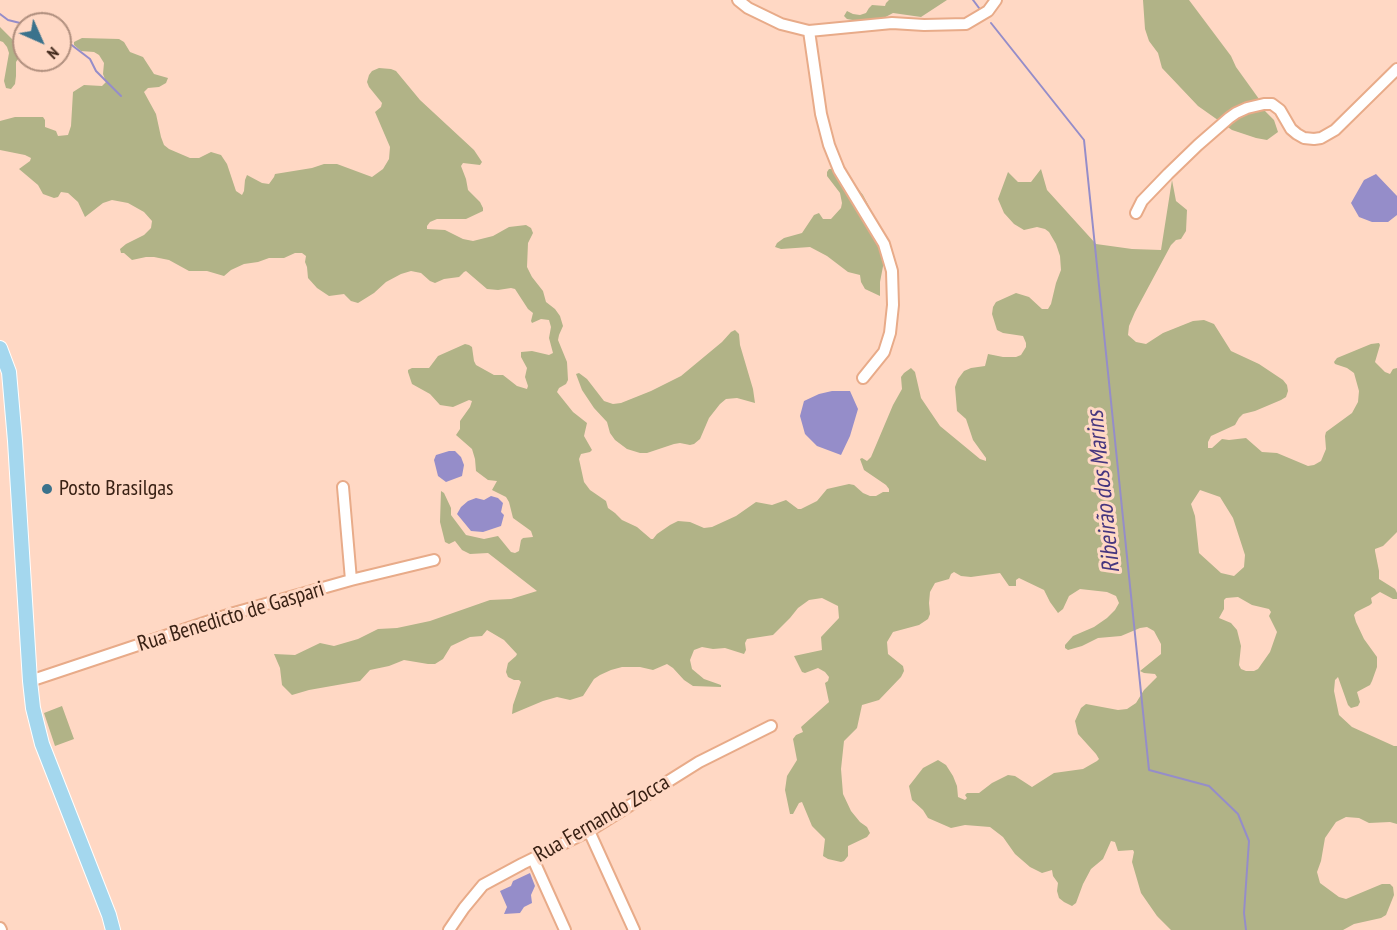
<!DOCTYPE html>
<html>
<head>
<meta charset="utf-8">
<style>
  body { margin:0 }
  #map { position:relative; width:1397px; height:930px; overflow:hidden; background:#ffd8c4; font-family:"PT Sans Narrow",sans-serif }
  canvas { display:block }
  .north { position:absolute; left:12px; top:12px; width:60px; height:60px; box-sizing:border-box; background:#ffd8c4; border:2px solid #b08f7e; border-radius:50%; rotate:135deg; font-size:16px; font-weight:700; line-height:24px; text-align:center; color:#392114 }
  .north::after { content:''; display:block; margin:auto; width:21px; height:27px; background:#3a728c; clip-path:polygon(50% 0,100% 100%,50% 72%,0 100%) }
</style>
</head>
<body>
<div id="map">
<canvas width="1397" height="930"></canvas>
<div class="north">N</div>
</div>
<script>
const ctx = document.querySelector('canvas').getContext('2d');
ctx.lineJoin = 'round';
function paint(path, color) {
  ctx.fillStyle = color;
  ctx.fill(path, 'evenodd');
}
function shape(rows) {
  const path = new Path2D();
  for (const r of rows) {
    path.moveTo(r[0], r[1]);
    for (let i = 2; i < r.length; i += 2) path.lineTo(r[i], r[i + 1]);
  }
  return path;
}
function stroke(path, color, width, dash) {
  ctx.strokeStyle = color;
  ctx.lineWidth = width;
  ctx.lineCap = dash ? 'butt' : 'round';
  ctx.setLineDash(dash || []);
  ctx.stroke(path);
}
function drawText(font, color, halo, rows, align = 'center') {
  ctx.font = font + ' "PT Sans Narrow",sans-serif';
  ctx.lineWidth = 6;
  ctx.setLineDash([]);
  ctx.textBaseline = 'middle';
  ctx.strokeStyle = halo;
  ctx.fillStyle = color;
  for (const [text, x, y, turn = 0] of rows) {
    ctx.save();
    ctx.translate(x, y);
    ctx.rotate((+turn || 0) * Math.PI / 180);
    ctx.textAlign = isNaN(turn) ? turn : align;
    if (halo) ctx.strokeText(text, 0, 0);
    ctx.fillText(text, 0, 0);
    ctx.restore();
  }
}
paint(shape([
  [889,0,947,0,921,17,893,13,880,20,863,20,858,21,847,19,844,16,847,11,853,14,860,15,866,13,869,8,872,5,885,6,886,3],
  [1143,0,1189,0,1231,56,1236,67,1259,99,1265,111,1274,120,1278,132,1267,140,1256,138,1232,130,1198,106,1162,68,1158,53,1149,41,1145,29],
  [0,27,13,40,24,45,24,56,20,56,16,62,16,76,15,84,11,89,6,88,4,81,9,53,7,47,3,42,0,41],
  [82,38,119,39,124,42,130,52,143,57,154,74,168,78,166,83,159,87,148,88,144,92,156,114,161,137,164,145,169,149,190,158,199,158,211,152,221,155,227,164,236,191,242,195,244,191,245,180,247,175,262,183,269,184,274,177,275,174,312,168,324,164,337,164,372,177,383,169,389,159,390,147,375,112,381,107,382,103,369,87,367,82,369,75,372,71,379,68,391,69,396,71,420,100,474,150,482,162,480,165,463,163,461,166,466,179,468,190,480,202,483,208,483,211,466,219,437,219,430,222,427,226,427,229,445,230,463,239,473,241,493,236,509,227,526,225,531,228,533,233,528,243,527,267,532,277,543,291,546,302,555,309,560,316,563,326,559,335,558,340,567,362,568,380,566,384,559,388,557,392,573,412,587,423,584,436,592,450,590,452,581,454,579,459,584,482,590,490,606,501,608,508,615,513,622,520,637,527,651,539,653,539,657,534,670,525,678,521,690,522,704,528,712,527,736,516,756,502,772,505,786,500,798,509,801,509,817,501,827,489,849,484,854,485,863,493,870,496,876,496,883,492,889,492,889,489,886,485,864,470,860,459,862,458,867,461,871,457,893,405,902,389,901,377,904,373,911,368,915,372,921,398,940,426,980,459,986,461,986,458,973,440,966,419,957,411,955,387,958,379,964,371,971,368,985,366,988,354,1003,357,1016,357,1021,355,1026,347,1026,343,1023,336,1003,333,997,330,992,314,993,307,996,302,1016,293,1029,297,1042,309,1048,309,1051,304,1056,283,1061,270,1060,256,1056,244,1049,232,1045,229,1037,227,1024,230,1014,224,1004,213,998,199,1008,172,1018,182,1031,182,1041,169,1047,190,1096,244,1132,249,1161,250,1172,180,1176,201,1187,210,1186,231,1181,239,1176,240,1171,245,1135,312,1129,326,1128,335,1136,342,1146,344,1163,333,1193,321,1204,320,1214,324,1231,351,1259,364,1283,380,1287,385,1288,391,1286,397,1281,400,1255,411,1243,414,1239,418,1235,425,1211,436,1208,442,1208,448,1212,448,1222,439,1229,440,1246,438,1262,452,1277,453,1308,466,1314,465,1321,461,1326,449,1325,436,1326,432,1352,413,1358,402,1359,391,1354,373,1347,368,1335,364,1334,362,1337,358,1371,344,1379,343,1380,345,1375,362,1385,372,1390,374,1393,369,1397,368,1397,532,1383,546,1375,549,1375,551,1379,571,1379,579,1395,589,1397,593,1397,599,1393,599,1380,592,1371,598,1372,603,1370,605,1356,612,1354,615,1356,622,1364,639,1377,657,1377,667,1372,681,1370,685,1357,692,1360,702,1358,706,1351,708,1348,705,1338,677,1335,680,1334,691,1339,715,1352,727,1394,746,1397,746,1397,824,1390,822,1369,823,1359,818,1346,817,1336,822,1325,838,1321,861,1317,872,1320,883,1339,897,1346,899,1382,884,1390,884,1393,887,1394,895,1386,915,1381,918,1354,924,1343,930,1171,930,1157,916,1141,893,1132,862,1134,852,1133,850,1118,851,1115,842,1111,841,1103,859,1091,869,1083,884,1076,903,1072,906,1064,902,1059,898,1057,891,1058,883,1053,876,1052,870,1042,873,1030,867,1015,854,1003,837,990,827,965,825,951,828,928,818,923,810,912,800,909,786,923,768,938,760,946,765,953,776,957,786,958,797,965,800,967,798,965,795,967,793,979,793,992,783,1008,775,1015,776,1032,787,1054,773,1083,769,1097,761,1099,759,1096,754,1078,734,1075,721,1081,708,1086,704,1118,710,1127,709,1136,703,1144,690,1157,677,1155,674,1144,673,1140,671,1161,654,1161,644,1154,631,1147,627,1140,628,1121,636,1098,638,1082,646,1068,650,1065,648,1065,645,1073,636,1094,627,1107,618,1115,610,1119,603,1116,596,1107,592,1080,589,1069,596,1063,609,1058,613,1050,602,1044,590,1019,578,1016,580,1016,586,1009,586,1000,573,971,577,961,576,954,572,951,574,949,579,935,583,930,592,929,603,930,614,928,619,919,625,893,632,887,642,888,654,903,666,904,671,901,677,879,700,862,705,857,728,844,741,841,769,843,794,851,811,860,822,867,827,870,833,867,837,848,846,848,856,844,861,841,862,828,859,823,856,825,839,812,826,802,802,799,803,793,814,790,814,785,790,787,776,797,760,793,739,796,735,803,732,801,727,829,702,825,683,828,681,829,677,825,672,818,668,805,673,802,672,794,656,822,650,821,637,839,618,838,606,822,598,809,600,798,608,790,618,773,635,747,639,745,643,746,650,744,654,725,648,713,649,702,647,694,650,690,660,692,669,704,679,721,685,721,687,693,686,684,680,673,668,667,664,653,670,640,667,622,667,611,670,600,675,594,679,583,696,570,700,557,697,543,701,512,714,513,705,521,682,519,680,514,680,508,677,506,672,508,663,516,656,517,654,504,640,487,630,482,636,470,637,451,646,443,659,435,664,428,664,404,660,389,666,370,670,360,681,309,690,292,695,282,685,280,668,274,654,295,655,320,643,334,646,358,639,378,629,397,628,430,621,490,600,511,599,537,591,488,553,470,554,462,550,455,541,449,544,445,542,440,522,441,491,444,493,451,508,451,515,466,535,484,539,498,536,511,552,515,553,519,551,521,540,523,538,533,537,531,531,513,518,509,502,506,497,492,490,497,481,488,480,476,471,475,459,472,449,456,435,460,429,460,421,470,407,472,401,469,400,453,407,440,405,430,394,412,384,408,372,408,370,412,368,429,368,438,356,465,344,469,345,472,347,474,361,476,365,494,375,503,375,517,386,527,389,528,386,525,377,527,368,521,357,521,352,532,351,549,355,553,353,549,338,551,327,549,320,541,319,532,323,531,321,533,313,528,309,515,289,511,288,498,290,487,289,466,271,464,272,459,277,444,279,435,283,430,281,421,273,411,271,401,274,386,282,374,293,358,303,351,301,344,294,329,296,317,288,308,278,307,267,305,262,306,256,302,253,295,253,284,258,269,258,258,262,244,264,231,270,224,276,207,271,189,271,169,260,154,257,146,257,132,260,124,253,121,253,120,249,126,244,144,235,151,228,152,221,144,212,128,203,112,200,103,203,85,217,78,202,68,193,61,192,58,197,54,198,43,194,38,185,19,169,30,161,31,158,25,155,0,150,0,121,15,117,43,117,45,120,45,127,56,131,58,136,68,135,71,126,73,92,84,85,102,86,106,82,103,74,104,63,99,55,94,52,81,51,74,45,74,42],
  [1200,490,1220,497,1233,518,1245,555,1244,567,1234,576,1221,573,1199,553,1195,516,1191,504],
  [1238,597,1252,605,1269,609,1271,612,1269,616,1277,632,1270,652,1258,669,1254,671,1246,671,1241,669,1239,665,1241,646,1237,630,1231,623,1219,618,1224,609,1224,600,1226,598],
  [829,169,833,169,841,172,853,182,863,195,872,212,874,224,885,256,880,282,880,296,865,289,861,282,860,275,848,272,827,256,810,247,781,249,775,247,777,243,784,238,802,233,814,215,819,213,823,219,831,219,841,208,842,203,840,193,827,176,827,172],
  [735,330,739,334,740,345,753,389,755,403,737,398,726,399,720,404,709,418,700,439,694,444,690,445,680,443,674,444,647,453,640,453,627,449,615,440,610,433,607,422,594,408,582,390,576,374,579,373,587,379,604,401,613,404,621,403,651,391,681,376,722,342,731,332],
  [62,706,74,739,55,746,44,713]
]), '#b1b387');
paint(shape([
  [1376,174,1397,196,1397,215,1388,222,1372,222,1359,217,1351,203,1364,180],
  [832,391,850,391,858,409,850,436,841,455,817,446,805,434,800,416,804,401,819,394],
  [449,451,455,451,461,457,464,465,462,476,446,482,438,476,434,460,436,455],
  [491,496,498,498,503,503,501,512,504,515,501,526,483,532,471,531,457,514,461,507,468,501,476,498,484,500],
  [530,873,535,886,531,895,532,903,524,907,520,913,504,914,507,907,500,891,511,886,513,881]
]), '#958dc9');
stroke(shape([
  [973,0,982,12],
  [0,14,8,20,24,24],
  [991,23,1084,140,1149,770,1209,786,1238,814,1249,841,1244,913,1246,930],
  [60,38,69,43,90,59,96,71,121,96]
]), '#958dc9', 2);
const minor = shape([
  [738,0,748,8,781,24,809,31,892,23,924,25,966,24,988,11,996,0],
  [809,31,821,114,829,145,839,170,884,244,892,271,893,305,890,333,884,352,863,378],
  [1136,213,1142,201,1168,174,1198,145,1229,118,1236,113,1247,108,1264,104,1272,104,1280,110,1291,129,1297,134,1304,138,1314,139,1321,138,1335,130,1397,69],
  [343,487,351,580],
  [30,681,234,613,351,580,434,560],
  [589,831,634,930],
  [533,859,565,930],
  [0,928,1,930],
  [449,930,464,908,483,885,522,864,589,831,699,762,771,726]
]);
const major = shape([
  [0,348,9,372,15,441,30,681,33,708,42,744,109,915,113,930]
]);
stroke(minor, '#e8ab89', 14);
stroke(major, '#fff', 16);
stroke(minor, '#fff', 10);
stroke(major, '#a4d7ee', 14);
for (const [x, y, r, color] of [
  [47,489,6,"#3a728c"]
]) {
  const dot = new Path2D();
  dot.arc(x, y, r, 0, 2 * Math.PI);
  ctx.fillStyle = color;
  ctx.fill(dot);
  stroke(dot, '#ffd8c4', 2);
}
drawText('22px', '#392114', '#ffd8c4', [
  ["Posto Brasilgas",59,489]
], 'left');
drawText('22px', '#392114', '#ffd8c4', [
  ["Rua Benedicto de Gaspari",231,617,-17],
  ["Rua Fernando Zocca",602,819,-30]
]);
drawText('italic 24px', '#46367f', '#ffd8c4', [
  ["Ribeirão dos Marins",1104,492,-96]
]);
</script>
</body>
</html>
